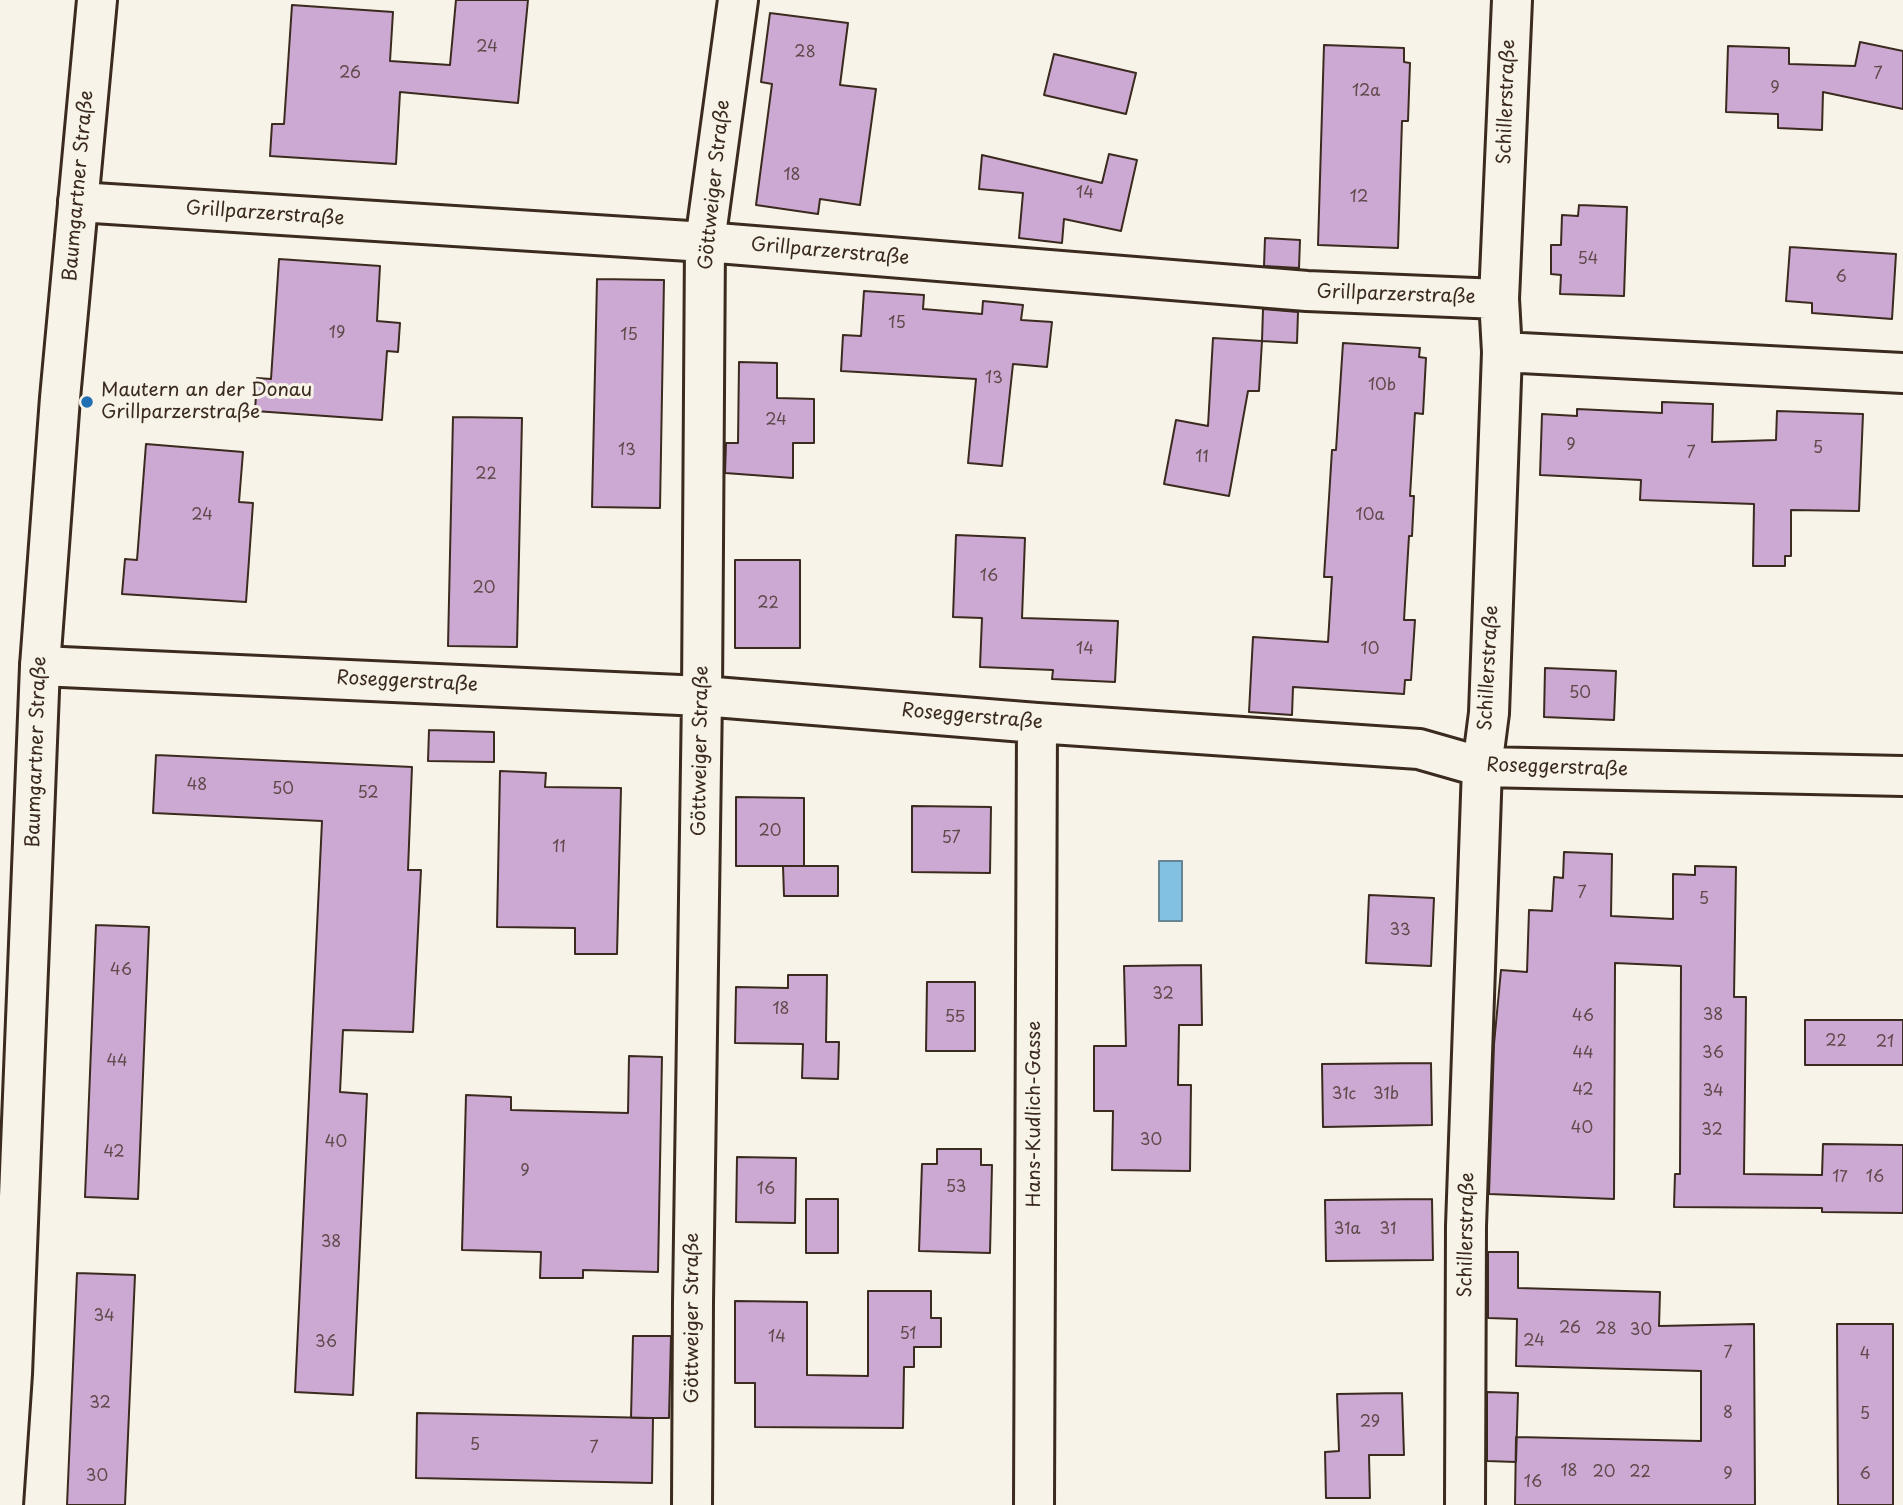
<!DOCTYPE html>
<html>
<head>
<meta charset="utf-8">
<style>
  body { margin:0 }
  canvas { display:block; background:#f7f3e8 }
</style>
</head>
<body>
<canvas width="1903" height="1505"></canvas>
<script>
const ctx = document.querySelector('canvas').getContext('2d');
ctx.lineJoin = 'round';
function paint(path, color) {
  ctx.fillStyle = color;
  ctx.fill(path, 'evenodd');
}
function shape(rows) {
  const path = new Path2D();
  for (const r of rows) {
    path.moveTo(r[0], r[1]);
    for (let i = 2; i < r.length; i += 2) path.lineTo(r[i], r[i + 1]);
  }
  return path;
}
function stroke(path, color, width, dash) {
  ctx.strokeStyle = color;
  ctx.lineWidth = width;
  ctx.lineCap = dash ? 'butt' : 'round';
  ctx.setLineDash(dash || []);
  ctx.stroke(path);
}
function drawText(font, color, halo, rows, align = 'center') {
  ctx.font = font + ' "Playpen Sans",sans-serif';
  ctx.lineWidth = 6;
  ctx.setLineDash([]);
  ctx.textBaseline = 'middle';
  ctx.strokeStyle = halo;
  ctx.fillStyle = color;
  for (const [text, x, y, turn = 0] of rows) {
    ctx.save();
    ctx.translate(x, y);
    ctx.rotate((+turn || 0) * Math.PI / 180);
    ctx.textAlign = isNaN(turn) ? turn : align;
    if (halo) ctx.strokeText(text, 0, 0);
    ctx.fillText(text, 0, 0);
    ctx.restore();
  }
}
const water = shape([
  [1159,861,1182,861,1182,921,1159,921,1159,861]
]);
paint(water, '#82c1e2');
stroke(water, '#668594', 2);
const building = shape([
  [456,0,528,0,518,103,400,92,396,164,270,156,272,124,284,124,292,5,393,12,390,61,450,65,456,0],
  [770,13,848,23,840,85,876,89,860,205,820,199,818,214,756,205,772,84,761,82,770,13],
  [1860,42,1903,51,1903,109,1823,92,1822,130,1778,128,1778,114,1726,112,1728,46,1789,48,1789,64,1855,66,1860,42],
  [1324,45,1404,48,1404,62,1410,63,1408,121,1402,121,1398,248,1318,245,1324,45],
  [1054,54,1136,73,1126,114,1044,95,1054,54],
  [1109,154,1137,160,1121,231,1064,219,1062,243,1019,238,1023,193,979,189,982,155,1102,183,1109,154],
  [1579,205,1627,207,1624,296,1560,294,1561,275,1551,274,1551,245,1561,245,1562,215,1578,216,1579,205],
  [1265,238,1300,240,1299,268,1264,266,1265,238],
  [1790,247,1896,254,1892,319,1812,313,1812,303,1786,301,1790,247],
  [279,259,380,266,377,321,400,323,398,352,387,351,382,420,255,411,257,378,271,379,279,259],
  [597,279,664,280,660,508,592,507,597,279],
  [864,291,924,295,923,309,982,314,983,301,1023,305,1021,320,1052,322,1047,367,1013,364,1002,466,968,463,976,379,841,371,843,335,861,336,864,291],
  [1263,309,1298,312,1297,343,1262,341,1263,309],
  [1213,338,1262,341,1259,391,1248,391,1229,496,1164,484,1176,420,1208,426,1213,338],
  [1343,343,1420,348,1419,357,1426,358,1423,414,1415,413,1410,496,1414,496,1412,536,1409,536,1404,620,1415,620,1411,680,1405,680,1404,694,1293,687,1292,715,1249,712,1253,637,1328,642,1332,577,1324,577,1332,450,1336,450,1343,343],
  [739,362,777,363,777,398,814,399,814,443,793,443,793,478,725,473,726,443,738,443,739,362],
  [1662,402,1713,404,1712,442,1776,440,1777,411,1863,414,1859,511,1791,510,1791,556,1785,556,1785,566,1753,566,1754,504,1640,500,1641,480,1540,475,1542,414,1577,416,1577,409,1662,413,1662,402],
  [453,417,522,418,517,647,448,646,453,417],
  [146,444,243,452,239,502,253,503,246,602,122,594,125,559,137,560,146,444],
  [956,535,1025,538,1022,618,1118,621,1115,682,1052,679,1053,670,980,667,982,618,953,617,956,535],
  [735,560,800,560,800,648,735,648,735,560],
  [1545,668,1616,671,1614,720,1544,717,1545,668],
  [429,730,494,732,494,762,428,761,429,730],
  [156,755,412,767,408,870,421,870,413,1032,343,1030,340,1092,367,1094,353,1395,295,1392,322,821,153,813,156,755],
  [500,771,546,773,545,787,621,788,617,954,575,954,575,928,497,927,500,771],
  [736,797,804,798,804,866,736,866,736,797],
  [912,806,991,807,990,873,912,872,912,806],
  [1564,852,1612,854,1611,916,1673,919,1673,874,1695,875,1695,866,1736,867,1734,997,1746,997,1744,1174,1822,1175,1823,1144,1903,1145,1903,1213,1822,1212,1822,1208,1674,1207,1675,1174,1680,1174,1681,966,1615,963,1614,1199,1489,1194,1494,1044,1501,970,1527,972,1529,910,1552,911,1554,877,1563,878,1564,852],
  [783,866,838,866,838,896,784,896,783,866],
  [1369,895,1434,898,1431,966,1366,963,1369,895],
  [96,925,149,927,138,1199,85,1197,96,925],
  [1201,965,1202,1025,1179,1025,1178,1085,1191,1085,1190,1171,1112,1170,1113,1111,1094,1111,1094,1046,1126,1046,1124,966,1201,965],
  [788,975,827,975,826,1042,839,1042,838,1079,802,1078,803,1044,735,1043,736,987,788,988,788,975],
  [927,982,975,982,975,1051,926,1051,927,982],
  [1805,1020,1903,1020,1903,1065,1805,1065,1805,1020],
  [629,1056,662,1057,658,1272,583,1270,583,1278,540,1278,541,1252,462,1250,466,1095,511,1097,511,1110,628,1113,629,1056],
  [1431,1063,1432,1125,1323,1127,1322,1064,1431,1063],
  [937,1149,981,1149,981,1165,992,1165,990,1253,919,1251,922,1164,937,1164,937,1149],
  [737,1157,796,1158,795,1223,736,1222,737,1157],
  [806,1199,838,1199,838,1253,806,1253,806,1199],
  [1432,1199,1433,1260,1326,1261,1325,1200,1432,1199],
  [1488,1252,1518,1252,1518,1288,1660,1292,1659,1326,1754,1324,1755,1505,1515,1505,1516,1437,1701,1441,1701,1371,1516,1366,1517,1319,1488,1318,1488,1252],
  [77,1273,135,1275,125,1505,67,1505,77,1273],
  [868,1291,931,1291,931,1318,941,1318,941,1347,914,1347,914,1367,904,1367,903,1428,755,1427,755,1383,735,1383,735,1301,807,1302,807,1375,868,1376,868,1291],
  [1837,1324,1893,1324,1893,1505,1838,1505,1837,1324],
  [633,1336,671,1336,669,1418,631,1418,633,1336],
  [1487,1392,1518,1393,1516,1462,1487,1461,1487,1392],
  [1402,1393,1404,1455,1369,1455,1370,1498,1326,1498,1325,1452,1339,1451,1337,1394,1402,1393],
  [417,1413,653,1418,652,1483,416,1478,417,1413]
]);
paint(building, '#cca9d2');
stroke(building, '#3b2a1e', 2);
const street = shape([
  [78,202,705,242,1307,291,1499,299],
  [1502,352,1903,373],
  [40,666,702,696,1037,723,1419,749,1482,767,1903,776],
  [692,1505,693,1302,702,696,705,242,738,0],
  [1034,1505,1037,723],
  [1465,1505,1466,1226,1482,767,1489,713,1502,352,1499,299,1512,0]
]);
const secondary = shape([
  [3,1505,12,1374,40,666,60,398,97,0]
]);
stroke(street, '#3b2a1e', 44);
stroke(secondary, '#3b2a1e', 44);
stroke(street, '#f7f3e8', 38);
stroke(secondary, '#f7f3e8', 38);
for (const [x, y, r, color] of [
  [87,402,7,"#1f6fb2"]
]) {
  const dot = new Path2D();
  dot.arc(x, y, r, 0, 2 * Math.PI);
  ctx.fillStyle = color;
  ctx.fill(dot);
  stroke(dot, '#f7f3e8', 2.5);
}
drawText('16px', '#5f4a4b', null, [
  ["24",487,48],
  ["28",805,53],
  ["26",350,74],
  ["7",1878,75],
  ["9",1775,89],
  ["12a",1366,92],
  ["18",792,176],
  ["14",1085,194],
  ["12",1359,198],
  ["54",1588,260],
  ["6",1841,278],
  ["15",897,324],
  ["19",337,334],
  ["15",629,336],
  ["13",994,379],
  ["10b",1382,386],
  ["24",776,421],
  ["9",1571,446],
  ["5",1818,449],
  ["13",627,451],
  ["7",1691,454],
  ["11",1202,458],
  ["22",486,475],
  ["24",202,516],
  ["10a",1370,516],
  ["16",989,577],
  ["20",484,589],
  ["22",768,604],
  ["14",1085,650],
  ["10",1370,650],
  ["50",1580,694],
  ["48",197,786],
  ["50",283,790],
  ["52",368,794],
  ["20",770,832],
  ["57",951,839],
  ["11",559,848],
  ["7",1582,894],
  ["5",1704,900],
  ["33",1400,931],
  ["46",121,971],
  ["32",1163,995],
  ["18",781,1010],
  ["38",1713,1016],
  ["46",1583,1017],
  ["55",955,1018],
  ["22",1836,1042],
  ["21",1885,1043],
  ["44",1583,1054],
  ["36",1713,1054],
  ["44",117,1062],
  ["42",1583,1091],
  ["34",1713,1092],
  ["31c",1344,1095],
  ["31b",1386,1095],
  ["40",1582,1129],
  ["32",1712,1131],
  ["30",1151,1141],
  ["40",336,1143],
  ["42",114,1153],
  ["9",525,1172],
  ["17",1840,1178],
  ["16",1875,1178],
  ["53",956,1188],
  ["16",766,1190],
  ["31a",1347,1230],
  ["31",1388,1230],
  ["38",331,1243],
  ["34",104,1317],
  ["26",1570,1329],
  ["28",1606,1330],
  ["30",1641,1331],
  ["51",908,1335],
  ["14",777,1338],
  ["24",1534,1342],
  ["36",326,1343],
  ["7",1728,1354],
  ["4",1865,1355],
  ["32",100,1404],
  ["8",1728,1414],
  ["5",1865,1415],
  ["29",1370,1423],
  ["5",475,1446],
  ["7",594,1449],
  ["18",1569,1472],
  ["20",1604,1473],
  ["22",1640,1473],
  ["9",1728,1475],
  ["6",1865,1475],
  ["30",97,1477],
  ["16",1533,1483]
]);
drawText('19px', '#3b2a1e', '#f7f3e8', [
  ["Schillerstraße",1507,102,-88],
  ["Göttweiger Straße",715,185,-84],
  ["Baumgartner Straße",79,186,-85],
  ["Grillparzerstraße",265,214,4],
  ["Grillparzerstraße",830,252,5],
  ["Grillparzerstraße",1396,295,2],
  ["Schillerstraße",1489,668,-87],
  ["Roseggerstraße",407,682,3],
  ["Roseggerstraße",972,717,5],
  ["Göttweiger Straße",701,751,-89],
  ["Baumgartner Straße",37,752,-88],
  ["Roseggerstraße",1557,768,2],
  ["Hans-Kudlich-Gasse",1035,1114,-90],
  ["Schillerstraße",1467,1235,-89],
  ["Göttweiger Straße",693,1318,-90]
]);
drawText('19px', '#3b2a1e', '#f7f3e8', [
  ["Mautern an der Donau",101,391],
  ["Grillparzerstraße",101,413]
], 'left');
</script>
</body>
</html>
